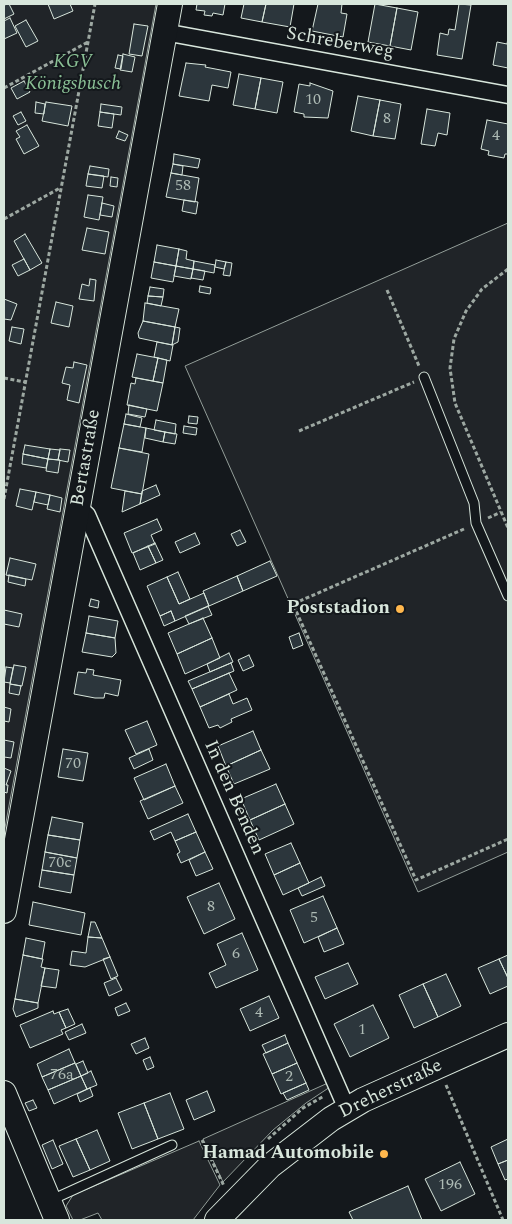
<!DOCTYPE html>
<html>
<head>
<meta charset="utf-8">
<style>
  body { margin:0 }
  #map { position:relative; width:512px; height:1224px; overflow:hidden; background:#14181c; font-family:Spectral,serif }
  canvas { display:block }
  .frame { position:absolute; inset:0; border:5px solid #d8e6dc; pointer-events:none }
</style>
</head>
<body>
<div id="map">
<canvas width="512" height="1224"></canvas>
<div class="frame"></div>
</div>
<script>
const ctx = document.querySelector('canvas').getContext('2d');
ctx.lineJoin = 'round';
function paint(path, color) {
  ctx.fillStyle = color;
  ctx.fill(path, 'evenodd');
}
function shape(rows) {
  const path = new Path2D();
  for (const r of rows) {
    path.moveTo(r[0], r[1]);
    for (let i = 2; i < r.length; i += 2) path.lineTo(r[i], r[i + 1]);
  }
  return path;
}
function stroke(path, color, width, dash) {
  ctx.strokeStyle = color;
  ctx.lineWidth = width;
  ctx.lineCap = dash ? 'butt' : 'round';
  ctx.setLineDash(dash || []);
  ctx.stroke(path);
}
function drawText(font, color, halo, rows, align = 'center') {
  ctx.font = font + ' Spectral,serif';
  ctx.lineWidth = 4;
  ctx.setLineDash([]);
  ctx.textBaseline = 'middle';
  ctx.strokeStyle = halo;
  ctx.fillStyle = color;
  for (const [text, x, y, turn = 0] of rows) {
    ctx.save();
    ctx.translate(x, y);
    ctx.rotate((+turn || 0) * Math.PI / 180);
    ctx.textAlign = isNaN(turn) ? turn : align;
    if (halo) ctx.strokeText(text, 0, 0);
    ctx.fillText(text, 0, 0);
    ctx.restore();
  }
}
const green = shape([
  [4,4,156,4,4,833,4,4],
  [508,223,508,852,418,892,185,366,508,223],
  [328,1083,330,1087,306,1103,273,1130,223,1182,203,1139,328,1083],
  [199,1141,220,1185,193,1220,102,1220,98,1213,80,1220,73,1220,66,1206,73,1195,199,1141]
]);
paint(green, '#202428');
stroke(green, '#939e99', 1);
const building = shape([
  [9,4,14,14,4,19,4,5,9,4],
  [48,4,70,4,73,11,54,19,48,4],
  [197,4,225,4,223,15,213,13,212,16,204,15,205,11,196,10,197,4],
  [244,4,266,4,262,22,241,18,244,4],
  [266,4,294,4,290,27,262,22,266,4],
  [318,4,342,4,341,13,347,14,343,37,312,31,318,4],
  [375,4,397,8,390,46,368,42,375,4],
  [459,4,471,5,462,59,437,55,440,33,448,35,449,29,455,30,459,4],
  [397,8,418,12,411,50,390,46,397,8],
  [10,18,17,33,4,39,4,21,10,18],
  [26,20,38,41,26,47,15,26,26,20],
  [134,24,148,26,142,56,129,54,134,24],
  [508,38,508,68,493,65,497,42,507,44,508,38],
  [123,54,135,57,132,72,120,70,123,54],
  [118,55,123,56,121,69,115,68,118,55],
  [186,63,206,65,205,67,231,72,228,88,212,85,209,101,179,96,186,63],
  [239,74,261,78,255,109,233,105,239,74],
  [261,78,283,82,277,113,255,109,261,78],
  [24,81,30,92,17,99,11,88,24,81],
  [310,83,333,91,328,118,304,117,304,114,294,112,299,84,310,86,310,83],
  [358,96,380,100,373,136,351,131,358,96],
  [380,100,401,104,395,139,373,136,380,100],
  [36,102,45,104,44,114,35,113,36,102],
  [46,102,72,106,68,126,42,121,46,102],
  [101,104,122,107,121,115,100,112,101,104],
  [427,109,450,113,447,135,438,133,435,146,421,144,427,109],
  [21,112,26,121,18,125,13,116,21,112],
  [100,112,114,114,112,128,98,126,100,112],
  [487,120,508,124,508,154,505,154,504,158,488,155,489,151,481,149,487,120],
  [27,125,39,146,24,154,16,139,20,137,16,131,27,125],
  [119,131,128,135,125,141,116,138,119,131],
  [174,154,200,159,198,168,173,164,174,154],
  [173,164,183,166,182,175,171,173,173,164],
  [90,166,109,169,108,177,88,174,90,166],
  [171,173,199,178,195,202,166,197,171,173],
  [88,174,104,176,102,188,86,186,88,174],
  [111,177,118,178,117,187,110,186,111,177],
  [88,195,103,197,99,220,84,217,88,195],
  [184,200,198,202,196,214,182,211,184,200],
  [102,203,114,206,112,217,100,215,102,203],
  [87,228,109,232,105,254,82,250,87,228],
  [25,234,42,263,30,270,14,241,25,234],
  [157,245,179,249,176,266,154,262,157,245],
  [179,249,187,251,186,259,194,261,193,269,176,266,179,249],
  [24,259,30,270,18,276,12,265,24,259],
  [216,260,226,262,224,269,215,267,216,260],
  [194,261,215,265,214,273,193,269,194,261],
  [154,262,176,266,173,282,151,278,154,262],
  [226,262,232,263,230,276,223,275,226,262],
  [176,266,193,269,191,279,174,276,176,266],
  [193,269,205,271,203,280,191,278,193,269],
  [90,279,96,280,94,301,79,299,82,284,89,286,90,279],
  [200,286,211,288,210,294,199,292,200,286],
  [150,287,164,289,163,297,148,296,150,287],
  [148,296,163,297,161,306,147,303,148,296],
  [4,299,17,304,11,320,4,319,4,299],
  [56,302,73,306,69,327,51,323,56,302],
  [145,303,179,309,175,327,143,321,145,303],
  [143,321,175,327,172,345,139,338,138,333,143,321],
  [12,327,24,329,21,344,9,341,12,327],
  [175,327,180,328,178,342,172,345,175,327],
  [157,342,173,345,170,361,154,357,157,342],
  [137,354,158,358,153,381,132,377,137,354],
  [158,358,167,360,163,383,153,381,158,358],
  [74,362,87,365,79,403,67,400,70,385,62,383,66,367,73,368,74,362],
  [136,378,163,383,157,411,127,405,131,383,135,384,136,378],
  [129,405,147,409,145,417,128,414,129,405],
  [126,414,142,418,140,427,124,424,126,414],
  [189,416,198,417,197,424,188,423,189,416],
  [156,420,176,424,175,434,154,430,156,420],
  [124,424,146,428,142,452,119,448,124,424],
  [184,426,197,428,196,435,183,433,184,426],
  [146,428,165,432,163,442,145,438,146,428],
  [165,432,177,434,175,444,163,442,165,432],
  [25,445,50,449,48,459,23,454,25,445],
  [119,448,149,454,142,494,111,488,119,448],
  [50,449,60,450,58,460,48,459,50,449],
  [60,449,70,450,68,462,58,460,60,449],
  [23,454,48,459,46,468,22,464,23,454],
  [48,459,60,460,58,473,46,471,48,459],
  [156,485,160,495,140,504,142,491,156,485],
  [20,489,36,492,32,510,16,506,20,489],
  [125,491,142,494,140,504,122,512,125,491],
  [36,492,50,495,48,505,34,502,36,492],
  [50,495,62,498,60,512,47,509,50,495],
  [157,519,162,530,151,535,155,544,132,553,124,533,157,519],
  [240,530,246,542,237,546,231,534,240,530],
  [195,533,200,544,180,553,175,542,195,533],
  [155,543,163,560,156,563,148,546,155,543],
  [148,546,156,563,140,570,133,553,148,546],
  [10,558,36,564,32,580,6,575,10,558],
  [270,561,277,576,243,591,237,576,270,561],
  [178,572,190,599,179,604,167,577,178,572],
  [9,575,26,579,25,586,8,582,9,575],
  [237,576,243,591,209,606,203,591,237,576],
  [167,577,179,604,204,593,209,606,175,621,171,611,160,616,147,586,167,577],
  [91,599,99,601,98,608,89,606,91,599],
  [208,606,212,615,189,624,185,616,208,606],
  [4,610,22,614,19,627,4,624,4,610],
  [171,611,175,621,164,626,160,616,171,611],
  [89,616,118,621,115,638,86,633,89,616],
  [203,618,212,638,177,654,168,633,203,618],
  [86,633,115,638,116,653,112,657,82,652,86,633],
  [299,633,303,645,293,649,289,637,299,633],
  [212,638,220,658,185,674,177,654,212,638],
  [229,653,233,662,210,672,207,664,229,653],
  [249,655,254,666,243,671,238,660,249,655],
  [231,663,234,671,192,689,188,681,231,663],
  [14,665,26,667,22,686,10,684,14,665],
  [6,667,13,668,10,683,4,682,6,667],
  [87,669,94,670,93,675,121,680,118,696,105,693,104,698,95,698,74,694,78,672,86,673,87,669],
  [229,673,237,690,200,707,192,689,229,673],
  [10,684,21,686,19,695,9,693,10,684],
  [229,694,233,704,247,698,252,710,231,719,232,722,220,728,218,725,209,728,200,707,229,694],
  [4,707,11,709,9,722,4,721,4,707],
  [147,721,157,745,136,754,125,730,147,721],
  [253,731,261,750,226,766,218,746,253,731],
  [4,740,14,742,11,758,4,757,4,740],
  [63,749,88,753,83,781,58,777,63,749],
  [149,749,153,760,134,769,129,758,149,749],
  [261,750,270,769,234,784,226,766,261,750],
  [166,764,175,786,144,800,134,778,166,764],
  [4,768,11,771,6,785,8,785,7,793,4,792,4,768],
  [276,784,285,804,250,820,241,799,276,784],
  [175,786,183,803,148,819,140,801,175,786],
  [285,804,294,824,259,840,250,820,285,804],
  [188,814,196,832,175,841,171,832,154,840,150,831,188,814],
  [52,817,83,823,80,840,48,835,52,817],
  [196,832,205,852,181,863,177,854,180,852,175,841,196,832],
  [48,835,80,840,77,858,45,852,48,835],
  [291,843,300,863,274,875,265,854,291,843],
  [45,852,77,858,74,875,42,870,45,852],
  [205,852,213,869,196,876,189,860,205,852],
  [300,863,309,883,283,895,274,875,300,863],
  [42,870,74,875,71,893,39,887,42,870],
  [321,877,325,886,302,896,298,888,321,877],
  [219,883,235,919,204,934,187,897,219,883],
  [323,896,337,928,304,943,290,910,323,896],
  [33,902,85,913,81,935,29,925,33,902],
  [91,922,95,922,102,938,88,937,91,922],
  [337,928,344,944,324,952,318,937,337,928],
  [242,933,258,970,216,988,209,973,226,965,217,944,242,933],
  [88,937,102,938,110,957,85,967,70,965,72,951,86,953,88,937],
  [26,938,45,942,42,959,23,955,26,938],
  [23,955,43,959,41,967,45,968,38,1003,15,999,23,955],
  [508,955,508,978,499,959,508,955],
  [110,957,118,976,111,979,103,959,110,957],
  [499,959,508,978,508,986,490,994,478,968,499,959],
  [348,963,358,984,325,999,315,977,348,963],
  [45,968,59,970,56,988,41,986,45,968],
  [446,974,461,1006,438,1017,423,984,446,974],
  [116,978,122,990,109,996,104,983,116,978],
  [423,984,438,1017,414,1028,399,995,423,984],
  [269,996,279,1018,250,1031,240,1009,269,996],
  [15,999,38,1003,38,1008,16,1017,13,1009,15,999],
  [126,1003,130,1011,118,1016,115,1008,126,1003],
  [373,1005,389,1038,350,1057,334,1024,373,1005],
  [68,1009,75,1024,66,1028,59,1012,68,1009],
  [53,1011,54,1014,59,1012,66,1028,61,1030,63,1034,30,1048,20,1025,53,1011],
  [82,1024,86,1033,69,1040,65,1032,82,1024],
  [285,1035,288,1043,266,1053,262,1045,285,1035],
  [145,1038,149,1048,136,1054,131,1044,145,1038],
  [288,1043,297,1063,272,1074,263,1054,288,1043],
  [69,1049,75,1063,42,1077,37,1064,69,1049],
  [150,1057,154,1067,147,1070,143,1060,150,1057],
  [83,1061,88,1073,81,1076,76,1064,83,1061],
  [75,1063,81,1076,48,1090,42,1077,75,1063],
  [297,1063,306,1083,281,1094,272,1074,297,1063],
  [91,1071,97,1085,87,1089,81,1076,91,1071],
  [81,1076,87,1089,54,1104,48,1090,81,1076],
  [306,1083,309,1090,287,1100,283,1093,306,1083],
  [90,1088,93,1096,80,1102,77,1094,90,1088],
  [207,1091,215,1111,194,1120,186,1100,207,1091],
  [170,1093,184,1129,158,1139,144,1103,170,1093],
  [33,1100,37,1108,29,1111,25,1103,33,1100],
  [144,1103,158,1139,132,1149,118,1113,144,1103],
  [97,1130,110,1161,90,1170,76,1139,97,1130],
  [76,1139,90,1170,73,1177,59,1146,76,1139],
  [508,1139,508,1160,498,1164,491,1147,508,1139],
  [53,1140,63,1164,52,1169,42,1145,53,1140],
  [508,1160,508,1179,505,1180,498,1164,508,1160],
  [460,1162,475,1194,441,1211,425,1179,460,1162],
  [408,1186,422,1220,353,1220,349,1212,408,1186]
]);
paint(building, '#2c363c');
stroke(building, '#d8e6dc', 1);
const lane = shape([
  [424,377,474,503,476,523,508,596],
  [49,1201,172,1145]
]);
const street = shape([
  [164,32,508,95],
  [78,507,87,515,347,1109]
]);
const secondary = shape([
  [4,911,170,4],
  [4,1093,57,1220],
  [217,1220,270,1166,331,1119,363,1100,508,1035]
]);
stroke(lane, '#d8e6dc', 11);
stroke(street, '#d8e6dc', 19);
stroke(secondary, '#d8e6dc', 26);
stroke(shape([
  [4,88,88,42],
  [4,219,60,188],
  [508,269,482,289,466,311,454,339,450,368,455,403,508,528],
  [387,290,419,366],
  [4,378,25,382],
  [299,431,414,382],
  [4,499,95,4],
  [488,518,501,512],
  [464,529,293,604,416,880,508,839],
  [446,1085,503,1220],
  [268,1139,303,1108,324,1096],
  [202,1140,224,1186]
]), '#9da8a2', 3, [4, 2.5]);
stroke(lane, '#14181c', 9);
stroke(street, '#14181c', 16);
stroke(secondary, '#14181c', 24);
for (const [x, y, r, color] of [
  [400,609,5,"#ffb74d"],
  [384,1154,5,"#ffb74d"]
]) {
  const dot = new Path2D();
  dot.arc(x, y, r, 0, 2 * Math.PI);
  ctx.fillStyle = color;
  ctx.fill(dot);
  stroke(dot, '#14181c', 2);
}
drawText('16px', '#adbab4', null, [
  ["10",313,101],
  ["8",387,120],
  ["4",496,137],
  ["58",183,187],
  ["70",73,765],
  ["70c",60,864],
  ["8",211,908],
  ["5",314,919],
  ["6",236,955],
  ["4",259,1014],
  ["1",362,1031],
  ["76a",62,1076],
  ["2",289,1078],
  ["196",450,1186]
]);
drawText('19px', '#d8e6dc', '#14181c', [
  ["Schreberweg",340,44,10],
  ["Bertastraße",87,458,-80],
  ["In den Benden",233,798,66],
  ["Dreherstraße",391,1090,-26]
]);
drawText('italic 19px', '#8ac095', '#14181c', [
  ["KGV",73,63],
  ["Königsbusch",73,85]
]);
drawText('bold 19px', '#d8e6dc', '#14181c', [
  ["Poststadion",390,609],
  ["Hamad Automobile",374,1154]
], 'right');
</script>
</body>
</html>
